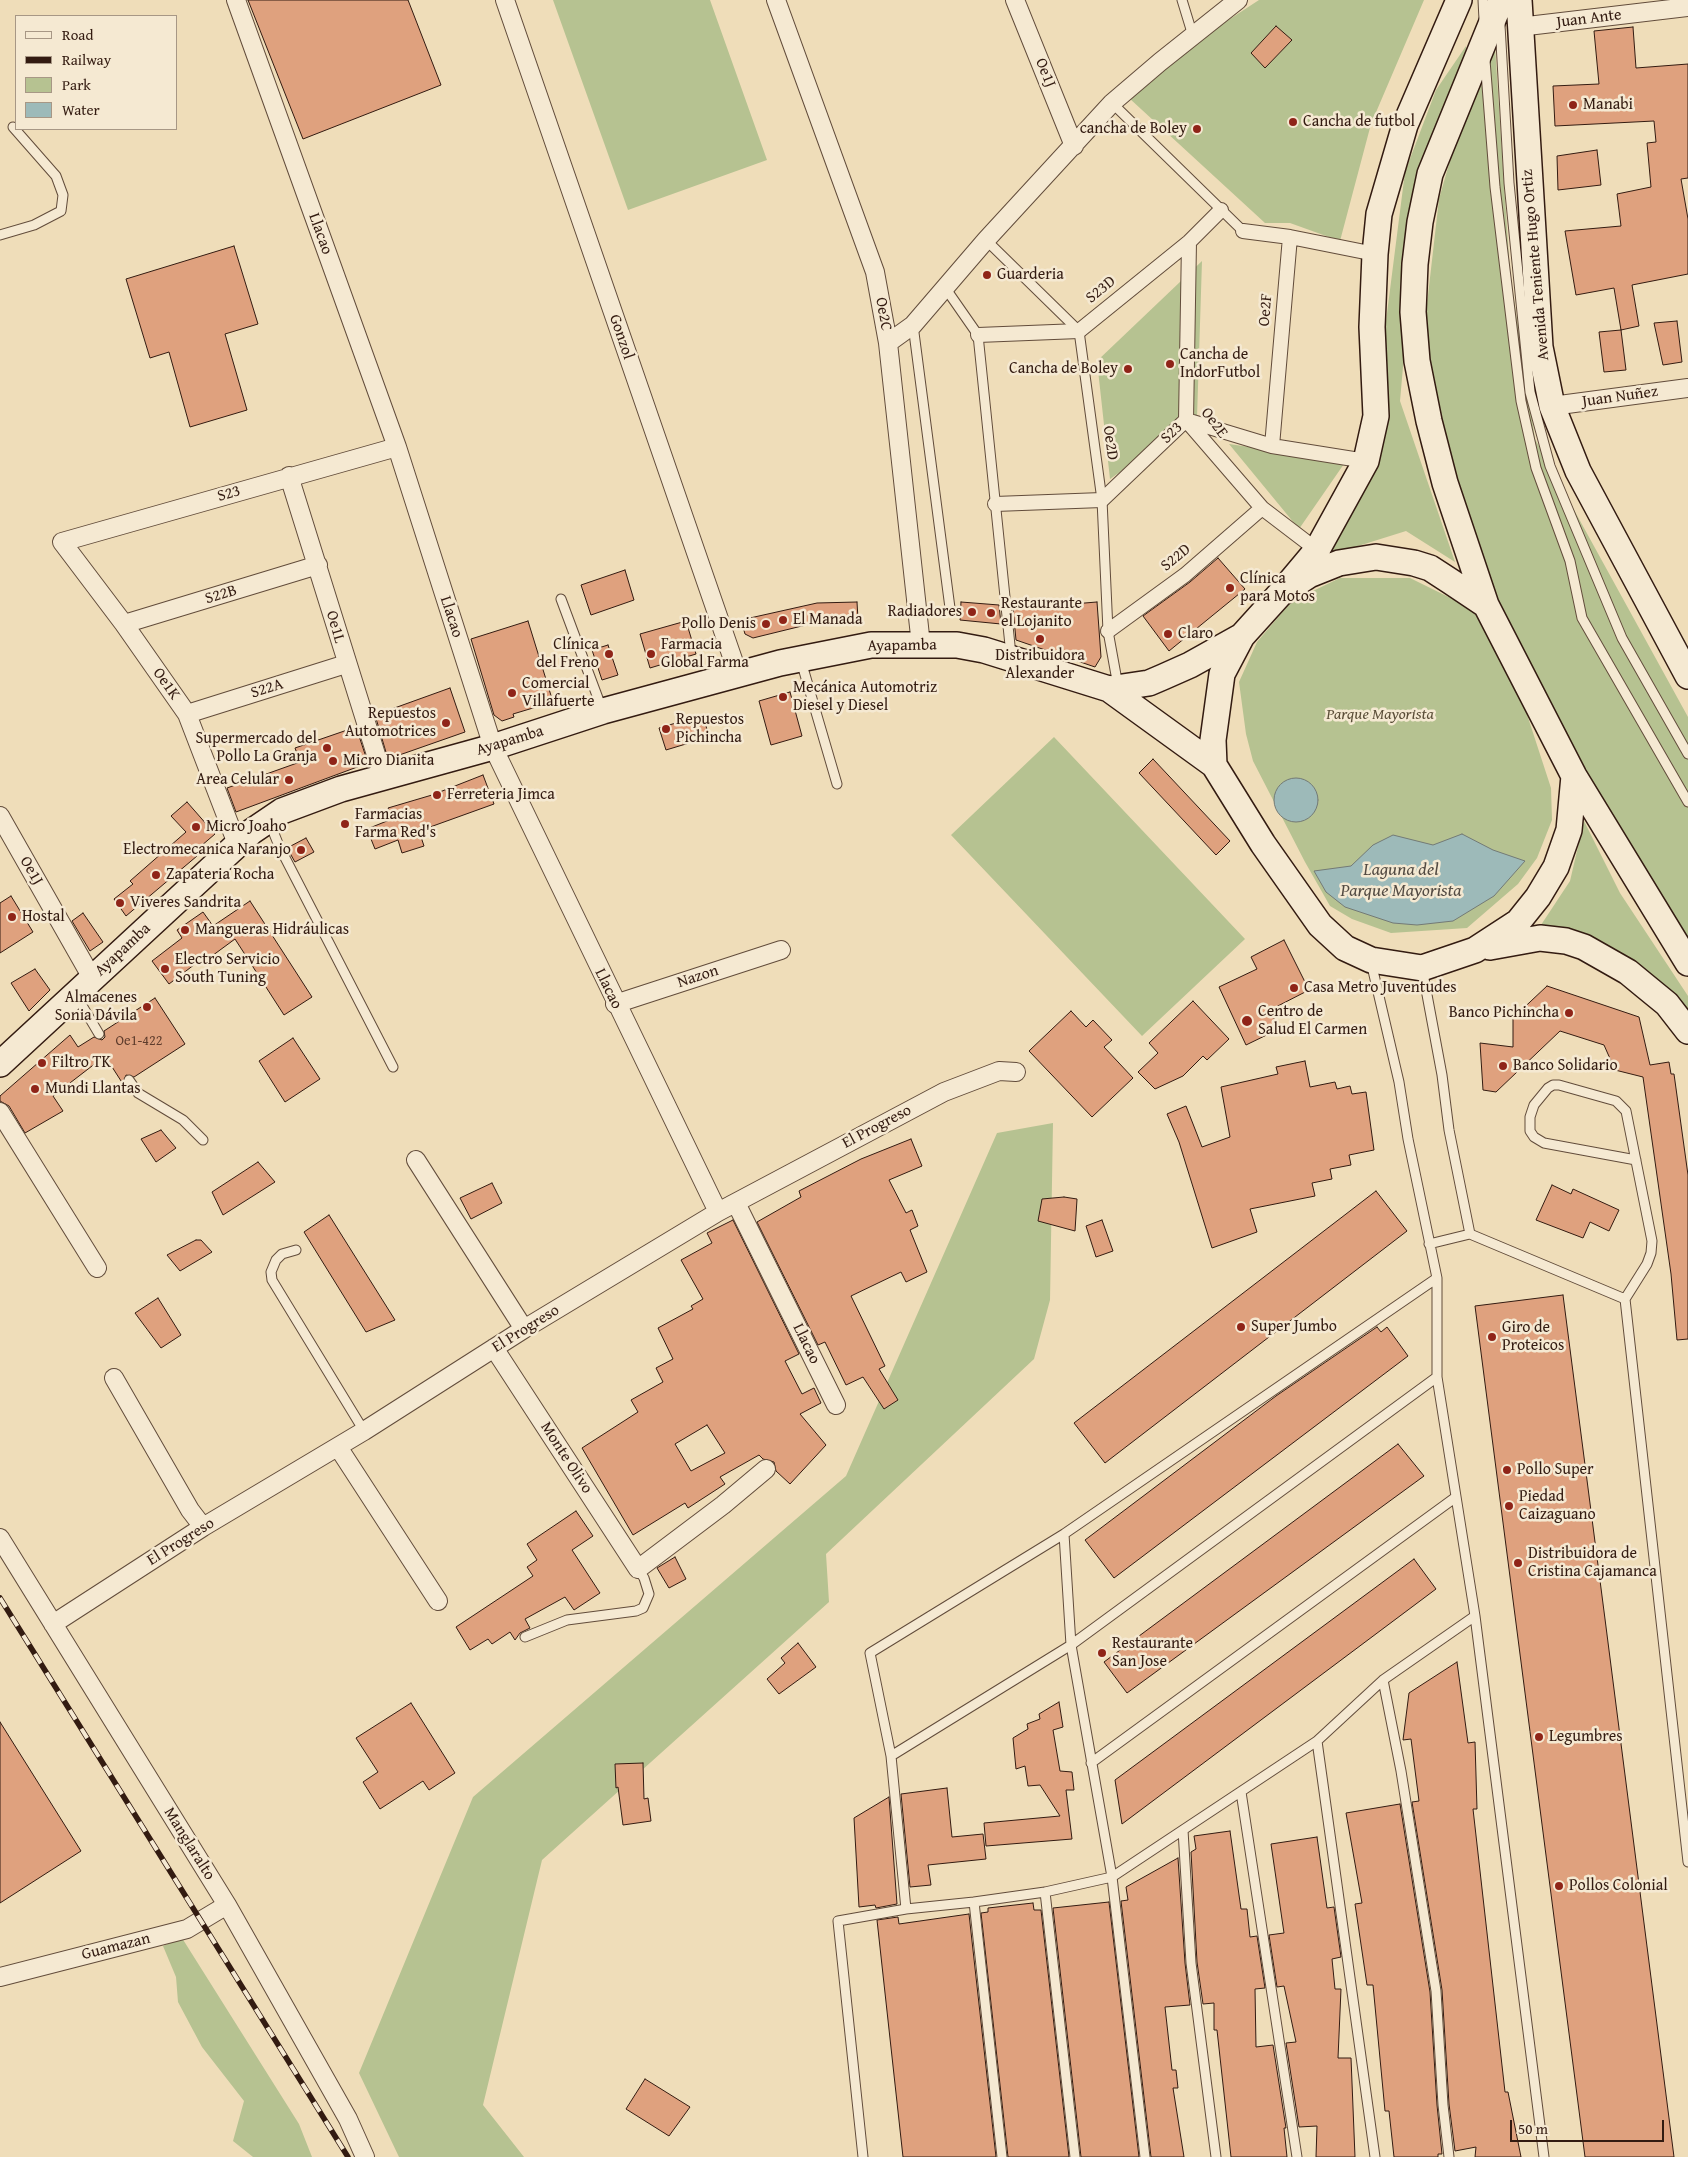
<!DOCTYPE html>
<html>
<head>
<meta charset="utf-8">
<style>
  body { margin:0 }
  #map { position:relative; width:1688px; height:2157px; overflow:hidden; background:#efddb9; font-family:"Gentium Book Plus",serif }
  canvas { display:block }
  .legend { position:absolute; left:15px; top:15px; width:162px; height:115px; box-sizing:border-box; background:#f5e9d2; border:1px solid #a79785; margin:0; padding:6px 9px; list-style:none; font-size:15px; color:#331b11 }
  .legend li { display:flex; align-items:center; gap:10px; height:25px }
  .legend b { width:25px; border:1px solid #a79785 }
  .scale { position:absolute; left:1510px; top:2120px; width:154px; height:22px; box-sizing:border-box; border:2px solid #331b11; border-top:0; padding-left:6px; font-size:15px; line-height:18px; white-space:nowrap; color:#331b11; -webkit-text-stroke:4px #f5e9d2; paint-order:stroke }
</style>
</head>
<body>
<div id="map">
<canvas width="1688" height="2157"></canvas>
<ul class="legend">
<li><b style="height:6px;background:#f5e9d2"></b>Road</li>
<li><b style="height:6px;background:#331b11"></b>Railway</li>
<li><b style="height:14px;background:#b6c291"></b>Park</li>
<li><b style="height:14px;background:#9dbab9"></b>Water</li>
</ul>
<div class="scale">50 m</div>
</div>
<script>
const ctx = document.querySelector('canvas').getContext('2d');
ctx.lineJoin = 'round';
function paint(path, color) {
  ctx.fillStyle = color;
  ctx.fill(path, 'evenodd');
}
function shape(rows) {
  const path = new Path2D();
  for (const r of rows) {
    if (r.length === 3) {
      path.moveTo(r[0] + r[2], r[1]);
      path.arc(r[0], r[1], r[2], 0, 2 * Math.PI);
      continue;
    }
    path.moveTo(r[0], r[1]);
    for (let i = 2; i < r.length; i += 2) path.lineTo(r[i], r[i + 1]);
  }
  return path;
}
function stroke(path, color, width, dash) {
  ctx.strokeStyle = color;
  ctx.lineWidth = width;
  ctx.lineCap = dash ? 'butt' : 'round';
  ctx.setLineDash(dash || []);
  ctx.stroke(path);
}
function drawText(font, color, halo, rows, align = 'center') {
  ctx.font = font + ' "Gentium Book Plus",serif';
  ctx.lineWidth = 5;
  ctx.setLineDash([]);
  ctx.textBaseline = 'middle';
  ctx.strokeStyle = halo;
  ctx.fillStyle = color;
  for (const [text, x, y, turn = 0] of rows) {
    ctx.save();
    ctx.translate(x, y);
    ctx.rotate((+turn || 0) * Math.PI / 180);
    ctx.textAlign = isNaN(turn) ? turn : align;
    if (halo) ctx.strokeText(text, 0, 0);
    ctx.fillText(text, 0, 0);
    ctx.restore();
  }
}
paint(shape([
  [553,0,710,0,767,160,628,210],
  [1259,0,1424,0,1371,124,1340,241,1290,223,1265,223,1129,98,1207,34],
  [1494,32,1510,273,1535,439,1688,717,1688,960,1602,807,1471,549,1423,339,1439,199,1465,108],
  [1466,46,1465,73,1409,298,1400,401,1455,562,1406,531,1323,557,1354,505,1385,329,1405,172,1436,90],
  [1202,261,1197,418,1110,479,1097,361],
  [1229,444,1346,461,1299,529],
  [1340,578,1410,578,1479,612,1521,696,1551,788,1552,820,1537,858,1518,884,1467,928,1391,933,1352,919,1330,906,1305,862,1253,761,1246,734,1239,682,1257,642,1292,601],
  [1054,737,1245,939,1142,1036,951,835],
  [1584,821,1620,893,1688,996,1688,1023,1634,960,1539,928,1570,881],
  [1053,1123,1050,1300,1034,1359,826,1554,829,1602,542,1860,483,2105,524,2157,399,2157,359,2073,473,1797,846,1476,997,1133],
  [182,1938,299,2124,312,2157,253,2157,233,2141,244,2101,202,2047,178,2002,176,1977,163,1946]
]), '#b6c291');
const water = shape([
  [1296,800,22],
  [1462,834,1493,850,1525,861,1494,896,1453,921,1417,925,1393,923,1345,907,1326,892,1314,871,1351,866,1373,845,1393,835,1433,845,1462,834]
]);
paint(water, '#9dbab9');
stroke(water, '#737a76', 1);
const building = shape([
  [248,0,408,0,441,85,303,139,248,0],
  [1276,26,1292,40,1265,68,1251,53,1276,26],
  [1633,27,1636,68,1688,64,1688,178,1681,179,1688,219,1688,274,1632,285,1639,326,1621,330,1614,288,1576,295,1565,231,1621,226,1617,194,1651,187,1647,143,1656,142,1654,121,1555,126,1553,86,1599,84,1594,31,1633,27],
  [1597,150,1601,185,1558,190,1557,156,1597,150],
  [234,246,258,324,225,334,247,410,190,427,169,352,150,358,126,279,234,246],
  [1677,321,1682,362,1663,365,1654,323,1677,321],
  [1621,330,1626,370,1604,372,1599,332,1621,330],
  [1218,558,1245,589,1169,651,1143,616,1190,582,1218,558],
  [625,570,634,600,591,615,581,585,625,570],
  [857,602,858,619,810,624,753,638,745,634,741,620,817,603,857,602],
  [961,602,999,605,1001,624,960,620,961,602],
  [1097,602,1101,657,1095,667,1016,640,1013,609,1097,602],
  [528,621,553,702,513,714,514,717,502,721,494,715,471,639,528,621],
  [686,621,696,654,650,668,640,634,686,621],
  [608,645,618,675,602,680,592,650,608,645],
  [450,688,465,732,388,759,375,715,450,688],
  [790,692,802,736,771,745,759,701,790,692],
  [703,715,709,737,666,750,659,728,703,715],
  [356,727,368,763,236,812,227,788,300,762,295,748,356,727],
  [1153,759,1230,841,1216,855,1139,773,1153,759],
  [483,775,494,804,419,831,424,846,402,853,398,840,375,849,367,829,392,819,388,808,432,795,483,775],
  [187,802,215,834,194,852,197,856,126,916,114,899,133,884,130,881,186,832,171,816,187,802],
  [306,838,314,852,295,862,287,848,306,838],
  [11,896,33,932,0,953,0,903,11,896],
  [250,901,312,997,284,1015,235,939,201,964,199,961,169,984,152,961,182,938,177,930,203,912,213,926,250,901],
  [83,913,103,942,90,951,72,921,83,913],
  [1284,940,1309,990,1270,1010,1279,1029,1246,1045,1219,987,1257,969,1251,957,1284,940],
  [35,969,50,990,29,1011,11,983,35,969],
  [1547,986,1639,1017,1650,1065,1669,1062,1671,1074,1674,1074,1688,1175,1688,1339,1677,1340,1671,1274,1643,1077,1615,1070,1604,1045,1560,1031,1496,1092,1483,1090,1480,1043,1513,1047,1513,1018,1547,986],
  [155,998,185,1044,134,1077,126,1075,123,1084,105,1056,53,1096,63,1111,25,1133,9,1106,0,1101,0,1096,70,1035,78,1047,94,1037,102,1040,105,1037,104,1031,155,998],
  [1193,1001,1229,1039,1207,1060,1203,1056,1183,1076,1155,1089,1138,1072,1158,1053,1149,1043,1193,1001],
  [1071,1011,1086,1027,1093,1020,1112,1040,1104,1047,1133,1078,1092,1117,1029,1051,1071,1011],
  [293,1038,320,1079,285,1102,259,1061,293,1038],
  [1305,1061,1310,1087,1335,1082,1337,1089,1350,1086,1352,1094,1366,1092,1374,1150,1349,1155,1351,1165,1330,1169,1332,1179,1312,1183,1315,1196,1250,1209,1257,1232,1212,1248,1179,1142,1167,1114,1186,1106,1202,1147,1230,1137,1221,1087,1278,1074,1276,1067,1305,1061],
  [161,1130,176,1148,156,1162,141,1139,161,1130],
  [911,1139,922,1166,889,1180,906,1213,912,1210,918,1226,910,1230,927,1272,906,1282,901,1272,851,1296,885,1366,879,1369,898,1400,884,1409,863,1377,846,1385,825,1342,818,1345,757,1222,801,1197,799,1191,861,1159,911,1139],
  [258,1162,275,1182,223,1215,212,1192,258,1162],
  [492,1183,502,1203,471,1219,460,1198,492,1183],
  [1552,1185,1571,1194,1573,1189,1619,1210,1609,1231,1590,1222,1583,1238,1536,1220,1552,1185],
  [1376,1191,1407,1231,1105,1463,1074,1423,1376,1191],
  [1064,1197,1077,1199,1075,1231,1038,1221,1042,1199,1064,1197],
  [329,1215,395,1320,366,1332,304,1232,329,1215],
  [733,1220,799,1354,785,1361,802,1394,814,1388,821,1403,800,1414,826,1445,790,1484,776,1471,774,1462,763,1459,759,1455,720,1477,725,1484,688,1508,685,1503,633,1535,582,1448,638,1412,631,1400,663,1382,656,1368,673,1359,658,1328,693,1309,691,1306,703,1299,681,1260,712,1243,707,1233,733,1220],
  [707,1425,725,1453,691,1471,675,1444,707,1425],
  [1102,1220,1113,1251,1096,1257,1086,1226,1102,1220],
  [196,1240,201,1240,212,1252,180,1271,167,1255,196,1240],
  [1563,1295,1605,1619,1674,2157,1585,2157,1475,1306,1563,1295],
  [158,1298,181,1335,161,1348,135,1313,158,1298],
  [1377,1327,1381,1332,1387,1327,1408,1356,1114,1578,1085,1540,1276,1396,1377,1327],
  [1398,1444,1424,1476,1127,1693,1104,1662,1398,1444],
  [576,1511,593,1536,572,1550,600,1593,574,1610,565,1597,525,1619,530,1628,520,1633,515,1640,510,1632,492,1644,488,1639,470,1650,456,1627,533,1576,527,1567,537,1560,527,1544,576,1511],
  [675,1557,686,1579,669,1588,657,1568,675,1557],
  [1414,1559,1436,1589,1122,1824,1115,1780,1414,1559],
  [798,1643,816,1667,779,1694,767,1679,785,1663,781,1658,798,1643],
  [1457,1662,1468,1743,1475,1742,1477,1809,1473,1809,1505,2092,1508,2092,1521,2157,1475,2157,1476,2147,1455,2151,1449,2104,1442,1990,1412,1802,1419,1801,1411,1739,1403,1740,1409,1693,1457,1662],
  [1059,1702,1063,1727,1053,1730,1060,1771,1072,1772,1074,1790,1066,1790,1072,1839,986,1846,984,1823,1060,1816,1040,1785,1028,1786,1025,1766,1016,1769,1013,1738,1028,1729,1027,1724,1040,1719,1039,1714,1059,1702],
  [411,1703,455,1773,429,1790,423,1781,380,1809,363,1782,378,1772,356,1738,411,1703],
  [0,1722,81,1851,0,1903,0,1722],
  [643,1763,644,1799,648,1798,651,1821,623,1825,618,1787,616,1788,615,1764,643,1763],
  [947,1788,952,1837,983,1834,986,1859,928,1865,931,1885,910,1887,901,1794,947,1788],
  [889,1797,897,1904,876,1908,875,1905,859,1907,854,1818,889,1797],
  [1400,1804,1430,1992,1437,2105,1442,2154,1438,2154,1438,2157,1394,2157,1389,2111,1385,2111,1373,1985,1367,1985,1355,1904,1362,1903,1346,1813,1400,1804],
  [1230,1831,1241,1909,1247,1909,1250,1937,1257,1936,1265,1988,1255,1989,1256,2047,1273,2045,1286,2128,1284,2128,1287,2157,1231,2157,1217,2030,1214,2030,1214,2003,1203,2004,1197,1962,1191,1852,1196,1849,1194,1836,1230,1831],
  [1317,1837,1327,1908,1334,1907,1341,1957,1332,1959,1335,1989,1341,1989,1338,2058,1351,2058,1355,2157,1316,2157,1317,2126,1299,2127,1286,2043,1296,2042,1284,1986,1277,1987,1269,1935,1284,1933,1271,1844,1317,1837],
  [1178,1858,1185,1963,1190,2005,1165,2007,1172,2070,1176,2070,1178,2088,1173,2088,1184,2157,1151,2157,1121,1901,1128,1900,1126,1887,1178,1858],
  [1109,1902,1139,2157,1081,2157,1053,1908,1109,1902],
  [1033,1903,1034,1910,1041,1910,1069,2157,1008,2157,981,1913,988,1912,988,1908,1033,1903],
  [969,1914,996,2157,903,2157,877,1920,898,1917,899,1924,969,1914],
  [645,2079,690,2107,669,2136,626,2109,645,2079]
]);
paint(building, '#dfa17e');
stroke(building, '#331b11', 1);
const service = shape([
  [1182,0,1193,36],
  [1483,0,1484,20],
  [1500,25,1509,183,1530,392,1550,466,1622,638,1688,754],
  [1485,60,1495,187,1521,401,1536,468,1570,561,1582,618,1688,802],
  [1112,103,1243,231],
  [0,235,34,225,61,211,63,195,56,176,13,127],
  [986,240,1079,331,1102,500,1108,631,1118,686],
  [946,289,978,335,1011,655],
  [913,325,950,608],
  [561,599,602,709],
  [801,661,837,784],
  [269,821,279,846,393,1067],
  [1371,962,1399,1082,1408,1139,1437,1278,1437,1377,1475,1616,1544,2157],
  [1422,968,1442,1075,1449,1130,1470,1234],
  [77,997,99,1034],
  [129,1080,138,1093,183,1120,203,1140],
  [1429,1244,1470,1234,1625,1299,1688,1862],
  [296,1250,282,1254,276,1260,271,1272,272,1280,364,1431],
  [1625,1299,1647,1264,1651,1253,1652,1241,1626,1111,1616,1101,1559,1085,1553,1085,1548,1088,1534,1105,1530,1117,1530,1131,1534,1137,1544,1143,1636,1160],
  [1064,1534,1071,1645,1112,1877,1145,2157],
  [525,1637,567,1620,636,1611,643,1608,649,1594,644,1578,638,1569],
  [1383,1680,1401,1771,1436,1991,1443,2105,1449,2157],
  [1317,1741,1375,2157],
  [891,1756,1071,1645,1437,1377],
  [1091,1763,1456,1497],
  [1241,1792,1297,2157],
  [1183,1830,1191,1963,1216,2157],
  [1045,1892,1075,2157],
  [974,1902,906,1909,891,1756,870,1653,1064,1534,1437,1278],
  [863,2157,838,1921,906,1909],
  [1002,2157,974,1902,1045,1892,1112,1877,1317,1741,1383,1680,1475,1616]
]);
const pedestrian = shape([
  [1243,231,1290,237,1375,254],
  [1189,242,1186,420,1262,508,1317,550],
  [978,335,1079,331,1189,242,1221,210],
  [1272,446,1290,237],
  [995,504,1102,500,1186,420,1272,446,1366,461],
  [1108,631,1185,575,1262,508]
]);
const minor = shape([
  [236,0,397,447,493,747,718,1212],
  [505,0,738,674],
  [776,0,875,272,888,343,921,645],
  [1015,0,1074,146],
  [1519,27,1688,7],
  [888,343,913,325,986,240,1112,103,1160,62,1238,0],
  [1552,406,1688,388],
  [289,476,383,777],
  [124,624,318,565],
  [187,714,346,664],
  [0,816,92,978],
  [237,844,187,714,124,624,62,542,397,447],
  [615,1004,781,950],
  [0,1112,97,1268],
  [416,1160,524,1329],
  [736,1203,836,1405],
  [494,1348,638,1569,723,1505,766,1469],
  [114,1378,190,1510,203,1527],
  [338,1447,438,1601],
  [0,1538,227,1905,348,2119,365,2157],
  [53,1624,203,1527,364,1431,524,1329,718,1212,944,1092,999,1071,1016,1072],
  [0,1977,187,1929,227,1905]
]);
const secondary = shape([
  [1519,0,1540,347,1552,406,1578,471,1688,676],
  [1291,581,1317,550,1366,461,1376,416,1372,327,1375,254,1379,214,1405,125,1459,0],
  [1486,605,1445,483,1429,421,1417,361,1413,312,1415,264,1420,222,1430,174,1501,0],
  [1109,689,1149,683,1163,677,1190,665,1242,636],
  [1574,776,1569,830,1556,867,1538,897,1518,922,1475,950,1422,968,1371,960,1345,948,1320,925,1263,844,1214,765,1213,740,1222,674,1242,636,1280,594,1309,575,1339,563,1376,557,1414,563,1430,568,1450,581,1486,605,1574,776,1688,963],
  [1490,947,1540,938,1566,941,1584,947,1628,972,1645,986,1667,1004,1688,1031],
  [0,1064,251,832,282,811,341,789,493,747,603,711,780,663,871,645,957,645,984,650,1109,689,1214,765]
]);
stroke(service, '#624c3b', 11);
stroke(pedestrian, '#624c3b', 16);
stroke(minor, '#624c3b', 20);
stroke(secondary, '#331b11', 28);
stroke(service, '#f5e9d2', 9);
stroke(pedestrian, '#f5e9d2', 14);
stroke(minor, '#f5e9d2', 18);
stroke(secondary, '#f5e9d2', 25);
const rail = shape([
  [0,1598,348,2157]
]);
stroke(rail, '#331b11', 5.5);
stroke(rail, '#f5e9d2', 4, [11]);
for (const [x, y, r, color] of [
  [1573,105,5,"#8f2418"],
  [1293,122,5,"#8f2418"],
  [1197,129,5,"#8f2418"],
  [987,275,5,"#8f2418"],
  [1170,364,5,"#8f2418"],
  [1128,369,5,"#8f2418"],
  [1230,588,5,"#8f2418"],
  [972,612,5,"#8f2418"],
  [991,613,5,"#8f2418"],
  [783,620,5,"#8f2418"],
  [766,624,5,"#8f2418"],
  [1168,634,5,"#8f2418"],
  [1040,639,5,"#8f2418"],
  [609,654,5,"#8f2418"],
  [651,654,5,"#8f2418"],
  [512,693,5,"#8f2418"],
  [783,697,5,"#8f2418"],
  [446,723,5,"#8f2418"],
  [666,729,5,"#8f2418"],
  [327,748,5,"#8f2418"],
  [333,761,5,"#8f2418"],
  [289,780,5,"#8f2418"],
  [437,795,5,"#8f2418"],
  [345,824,5,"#8f2418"],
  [196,827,5,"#8f2418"],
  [301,850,5,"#8f2418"],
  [156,875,5,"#8f2418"],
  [120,903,5,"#8f2418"],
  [12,917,5,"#8f2418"],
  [185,930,5,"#8f2418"],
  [165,969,5,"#8f2418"],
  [1294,988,5,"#8f2418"],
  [147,1007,5,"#8f2418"],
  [1569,1013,5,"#8f2418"],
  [1247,1021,6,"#8f2418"],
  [42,1063,5,"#8f2418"],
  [1503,1066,5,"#8f2418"],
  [35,1089,5,"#8f2418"],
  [1241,1327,5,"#8f2418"],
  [1492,1337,5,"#8f2418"],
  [1507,1470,5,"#8f2418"],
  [1509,1506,5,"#8f2418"],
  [1518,1563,5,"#8f2418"],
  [1102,1653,5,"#8f2418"],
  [1539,1737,5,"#8f2418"],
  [1559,1886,5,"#8f2418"]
]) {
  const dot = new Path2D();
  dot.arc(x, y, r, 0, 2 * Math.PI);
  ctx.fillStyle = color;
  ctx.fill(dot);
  stroke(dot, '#f5e9d2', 2);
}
drawText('14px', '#5e3c2c', null, [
  ["Oe1-422",139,1041]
]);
drawText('16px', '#331b11', '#f5e9d2', [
  ["Juan Ante",1589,19,-7],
  ["Oe1J",1045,73,68],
  ["Llacao",320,234,70],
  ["Avenida Teniente Hugo Ortiz",1536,265,-95],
  ["S23D",1101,290,-39],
  ["Oe2F",1266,310,-85],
  ["Oe2C",883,314,80],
  ["Gonzol",621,337,71],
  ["Juan Nuñez",1620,397,-8],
  ["Oe2E",1214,423,53],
  ["S23",1172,433,-44],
  ["Oe2D",1110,443,82],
  ["S23",229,494,-16],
  ["S22D",1176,558,-39],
  ["S22B",221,595,-17],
  ["Llacao",451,617,72],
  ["Oe1L",335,627,74],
  ["Ayapamba",902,646,-1],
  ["Oe1K",166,684,55],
  ["S22A",267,689,-17],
  ["Ayapamba",510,741,-17],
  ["Oe1J",31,871,60],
  ["Ayapamba",123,950,-43],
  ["Nazon",698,977,-18],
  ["Llacao",608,989,64],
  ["El Progreso",877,1127,-28],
  ["El Progreso",526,1329,-32],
  ["Llacao",806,1344,64],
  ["Monte Olivo",566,1458,57],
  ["El Progreso",181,1542,-32],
  ["Manglaralto",189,1844,58],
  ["Guamazan",116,1947,-14]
]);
drawText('16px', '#331b11', '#f5e9d2', [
  ["Manabi",1583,105],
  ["Cancha de futbol",1303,122],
  ["cancha de Boley",1187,129,"right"],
  ["Guarderia",997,275],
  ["Cancha de",1180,355],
  ["IndorFutbol",1180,373],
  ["Cancha de Boley",1118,369,"right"],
  ["Clínica",1240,579],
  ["para Motos",1240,597],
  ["Restaurante",1001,604],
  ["el Lojanito",1001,622],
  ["Radiadores",962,612,"right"],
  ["El Manada",793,620],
  ["Pollo Denis",756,624,"right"],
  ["Claro",1178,634],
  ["Clínica",599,645,"right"],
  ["del Freno",599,663,"right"],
  ["Farmacia",661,645],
  ["Global Farma",661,663],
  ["Distribuidora",1040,656,"center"],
  ["Alexander",1040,674,"center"],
  ["Comercial",522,684],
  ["Villafuerte",522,702],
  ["Mecánica Automotriz",793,688],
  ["Diesel y Diesel",793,706],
  ["Repuestos",436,714,"right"],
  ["Automotrices",436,732,"right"],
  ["Repuestos",676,720],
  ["Pichincha",676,738],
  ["Supermercado del",317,739,"right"],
  ["Pollo La Granja",317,757,"right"],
  ["Micro Dianita",343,761],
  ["Area Celular",279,780,"right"],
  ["Ferreteria Jimca",447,795],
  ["Farmacias",355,815],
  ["Farma Red's",355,833],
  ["Micro Joaho",206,827],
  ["Electromecanica Naranjo",291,850,"right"],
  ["Zapateria Rocha",166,875],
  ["Viveres Sandrita",130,903],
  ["Hostal",22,917],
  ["Mangueras Hidráulicas",195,930],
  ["Electro Servicio",175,960],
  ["South Tuning",175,978],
  ["Casa Metro Juventudes",1304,988],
  ["Almacenes",137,998,"right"],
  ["Sonia Dávila",137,1016,"right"],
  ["Centro de",1258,1012],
  ["Salud El Carmen",1258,1030],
  ["Banco Pichincha",1559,1013,"right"],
  ["Filtro TK",52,1063],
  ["Banco Solidario",1513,1066],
  ["Mundi Llantas",45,1089],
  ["Super Jumbo",1251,1327],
  ["Giro de",1502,1328],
  ["Proteicos",1502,1346],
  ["Pollo Super",1517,1470],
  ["Piedad",1519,1497],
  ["Caizaguano",1519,1515],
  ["Distribuidora de",1528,1554],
  ["Cristina Cajamanca",1528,1572],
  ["Restaurante",1112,1644],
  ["San Jose",1112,1662],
  ["Legumbres",1549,1737],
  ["Pollos Colonial",1569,1886]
], 'left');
drawText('italic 16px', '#5a4d37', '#f5e9d2', [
  ["Parque Mayorista",1380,715]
]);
drawText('italic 18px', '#534b43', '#f5e9d2', [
  ["Laguna del",1401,870],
  ["Parque Mayorista",1401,891]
]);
</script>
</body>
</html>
